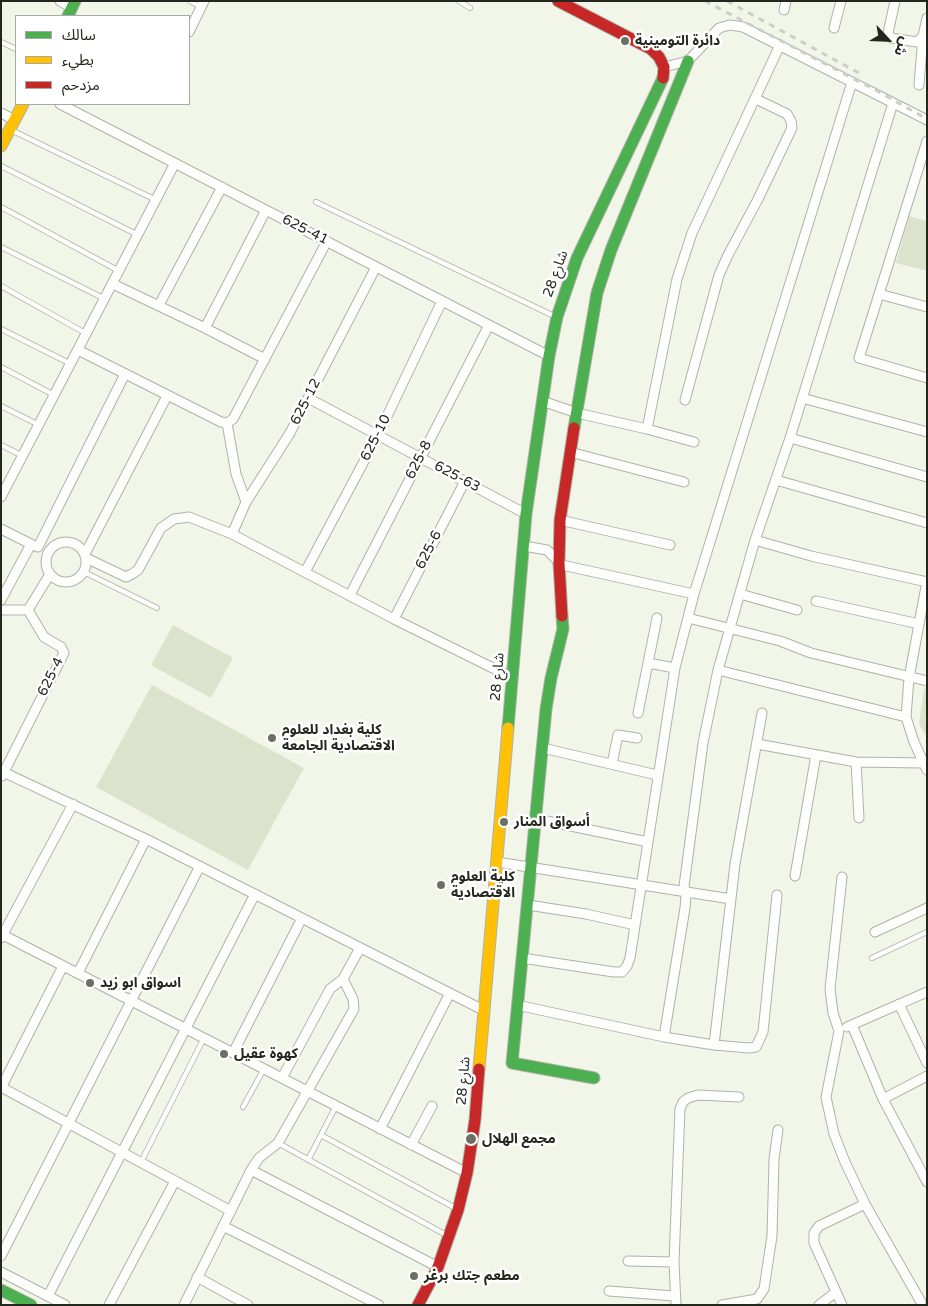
<!DOCTYPE html>
<html>
<head>
<meta charset="utf-8">
<style>
  body { margin:0 }
  #map { position:relative; width:928px; height:1306px; overflow:hidden; background:#f2f6e9; font-family:"Varela Round","Noto Sans Arabic",sans-serif }
  canvas { display:block }
  .frame { position:absolute; inset:0; border:2px solid #24271e; pointer-events:none }
  .legend { position:absolute; left:15px; top:15px; width:175px; height:90px; box-sizing:border-box; background:#fff; border:1px solid #a7a9a5; margin:0; padding:6px 9px; list-style:none; font-size:15px; color:#24271e }
  .legend li { display:flex; align-items:center; gap:10px; height:25px }
  .legend b { width:25px; border:1px solid #a7a9a5 }
  .north { position:absolute; left:863px; top:15px; width:50px; height:50px; -webkit-text-stroke:4px #fff; paint-order:stroke; rotate:115deg; font-size:14px; font-weight:700; line-height:20px; text-align:center; color:#24271e }
  .north::after { content:''; display:block; margin:auto; width:18px; height:22px; background:#24271e; clip-path:polygon(50% 0,100% 100%,50% 72%,0 100%) }
</style>
</head>
<body>
<div id="map">
<canvas width="928" height="1306"></canvas>
<div class="frame"></div>
<ul class="legend">
<li><b style="height:6px;background:#4caf50"></b>سالك</li>
<li><b style="height:6px;background:#ffc107"></b>بطيء</li>
<li><b style="height:6px;background:#c62828"></b>مزدحم</li>
</ul>
<div class="north">ش</div>
</div>
<script>
const ctx = document.querySelector('canvas').getContext('2d');
ctx.lineJoin = 'round';
function paint(path, color) {
  ctx.fillStyle = color;
  ctx.fill(path, 'evenodd');
}
function shape(rows) {
  const path = new Path2D();
  for (const r of rows) {
    if (r.length === 3) {
      path.moveTo(r[0] + r[2], r[1]);
      path.arc(r[0], r[1], r[2], 0, 2 * Math.PI);
      continue;
    }
    path.moveTo(r[0], r[1]);
    for (let i = 2; i < r.length; i += 2) path.lineTo(r[i], r[i + 1]);
  }
  return path;
}
function stroke(path, color, width, dash) {
  ctx.strokeStyle = color;
  ctx.lineWidth = width;
  ctx.lineCap = dash ? 'butt' : 'round';
  ctx.setLineDash(dash || []);
  ctx.stroke(path);
}
function drawText(font, color, halo, rows, align = 'center') {
  ctx.font = font + ' "Varela Round","Noto Sans Arabic",sans-serif';
  ctx.lineWidth = 5;
  ctx.setLineDash([]);
  ctx.textBaseline = 'middle';
  ctx.strokeStyle = halo;
  ctx.fillStyle = color;
  for (const [text, x, y, turn = 0] of rows) {
    ctx.save();
    ctx.translate(x, y);
    ctx.rotate((+turn || 0) * Math.PI / 180);
    ctx.textAlign = isNaN(turn) ? turn : align;
    if (halo) ctx.strokeText(text, 0, 0);
    ctx.fillText(text, 0, 0);
    ctx.restore();
  }
}
paint(shape([
  [909,216,927,221,927,271,896,263],
  [173,625,233,658,211,698,151,665],
  [152,685,304,768,248,870,96,787],
  [924,689,927,689,927,738,919,724]
]), '#dce3cd');
const lane = shape([
  [190,1,201,7],
  [459,1,470,8],
  [1,42,16,49],
  [11,130,156,200],
  [1,166,138,235],
  [316,202,556,317],
  [1,207,119,271],
  [1,247,105,299],
  [1,286,87,334],
  [1,329,71,364],
  [1,367,54,395],
  [1,406,39,425],
  [1,445,23,456],
  [84,572,157,608],
  [872,958,927,932],
  [243,1107,264,1069],
  [321,1135,457,1209],
  [278,1143,448,1236],
  [308,1160,336,1106],
  [141,1162,204,1038]
]);
const street = shape([
  [60,1,72,8],
  [895,1,888,33,891,38,917,42,923,36,927,18],
  [784,10,786,1],
  [834,28,841,1],
  [189,32,204,1],
  [664,67,688,61,719,28,730,25,743,27,927,120],
  [919,85,923,36],
  [60,104,549,356],
  [1,113,15,120],
  [927,141,859,358,927,378],
  [113,284,205,328,265,359],
  [879,294,927,307],
  [159,305,222,187],
  [205,328,266,210],
  [78,350,221,422,227,423,233,419,327,241],
  [308,398,526,514],
  [802,398,927,432],
  [685,400,719,275,728,255,758,199,792,128,791,121,787,114,756,99],
  [542,401,577,413,647,429,694,442],
  [227,423,236,474,246,502],
  [647,429,677,279,692,233,780,45],
  [790,438,927,477],
  [570,452,684,482],
  [776,480,927,523],
  [1,497,175,163],
  [560,520,670,545],
  [1,529,35,546],
  [232,534,246,502,290,433,376,267],
  [755,540,811,556,927,582],
  [66,562,20],
  [524,546,547,550,562,565,694,594],
  [38,547,125,374],
  [85,554,167,396],
  [86,558,126,577,132,574,138,570,161,528,174,519,189,517,232,534,394,619,513,678],
  [305,572,378,435,442,301],
  [927,581,909,678,906,717,914,742,927,770],
  [740,594,797,610],
  [350,595,489,325],
  [1,600,31,544],
  [816,601,919,624],
  [1,610,28,610,44,637,61,647,64,653,2,776],
  [28,610,50,574],
  [688,618,780,641,811,653,927,681],
  [394,619,465,481],
  [648,663,675,668],
  [718,670,906,717],
  [638,713,657,618],
  [757,744,856,762,923,763],
  [543,748,657,775],
  [856,762,859,818],
  [612,764,618,735,637,738],
  [1,771,146,839,485,1011],
  [537,819,648,842],
  [497,862,731,899],
  [795,876,816,755],
  [842,877,830,989,833,1013,839,1031,826,1097,834,1134,845,1162,865,1204,921,1302],
  [528,905,586,914,635,925],
  [875,932,927,908],
  [1,934,467,1173],
  [1,938,73,804],
  [522,958,614,972,622,972,627,966,630,958,675,668,694,594,852,82],
  [78,973,146,839],
  [899,1004,927,1063],
  [517,1005,664,1037,714,1045,749,1048,756,1047,763,1032,777,895],
  [852,1025,883,1099,927,1182],
  [847,1027,927,992],
  [664,1037,685,908,686,896,684,886,703,743,718,670,755,540,790,438,893,103],
  [714,1045,735,864,762,713],
  [233,1053,302,918],
  [282,1078,330,989,343,979,360,948],
  [1,1087,231,1211],
  [1,1088,63,966],
  [883,1099,927,1076],
  [380,1129,450,993],
  [411,1145,432,1106],
  [251,1170,438,1267],
  [223,1226,379,1305],
  [1,1256,200,866],
  [628,1261,674,1262],
  [1,1272,65,1305],
  [197,1277,248,1305],
  [609,1291,674,1296],
  [48,1296,255,894],
  [109,1305,175,1181],
  [184,1305,251,1170,259,1158,278,1143,354,1009,353,999,343,979],
  [676,1305,674,1262,680,1109,683,1102,688,1098,698,1095,739,1097],
  [722,1305,757,1299,764,1289,772,1236,774,1159,778,1130],
  [819,1305,836,1292],
  [842,1305,814,1243,814,1233,819,1226,865,1204]
]);
const fast = shape([
  [68,16,75,1],
  [574,428,597,293,611,250,688,61],
  [562,616,563,629,551,678,546,709,512,1063,594,1078],
  [508,728,526,514,549,356,557,317,577,258,663,78],
  [1,1290,31,1305]
]);
const slow = shape([
  [1,146,23,104],
  [479,1069,508,728]
]);
const jam = shape([
  [558,1,651,49,659,57,664,67,663,78],
  [562,616,559,563,560,520,574,428],
  [418,1305,438,1267,458,1210,467,1173,475,1120,479,1069]
]);
stroke(lane, '#afb2a8', 6);
stroke(street, '#afb2a8', 11);
stroke(fast, '#afb2a8', 13);
stroke(slow, '#afb2a8', 13);
stroke(jam, '#afb2a8', 13);
stroke(lane, '#fdfefc', 4.5);
stroke(street, '#fdfefc', 9);
stroke(fast, '#4caf50', 11);
stroke(slow, '#ffc107', 11);
stroke(jam, '#c62828', 11);
stroke(shape([
  [705,1,879,92,927,119],
  [727,1,859,73]
]), '#cdceca', 3, [6, 6]);
for (const [x, y, r, color] of [
  [625,41,5,"#6c6f65"],
  [272,738,5,"#6c6f65"],
  [504,822,5,"#6c6f65"],
  [441,885,5,"#6c6f65"],
  [90,983,5,"#6c6f65"],
  [224,1054,5,"#6c6f65"],
  [471,1139,6,"#6c6f65"],
  [414,1276,5,"#6c6f65"]
]) {
  const dot = new Path2D();
  dot.arc(x, y, r, 0, 2 * Math.PI);
  ctx.fillStyle = color;
  ctx.fill(dot);
  stroke(dot, '#fff', 2);
}
drawText('bold 14px', '#24271e', '#fff', [
  ["دائرة التومينية",635,41],
  ["كلية بغداد للعلوم",282,730],
  ["الاقتصادية الجامعة",282,746],
  ["أسواق المنار",514,822],
  ["كلية العلوم",451,877],
  ["الاقتصادية",451,893],
  ["اسواق ابو زيد",100,983],
  ["كهوة عقيل",234,1054],
  ["مجمع الهلال",482,1139],
  ["مطعم جتك برغر",424,1276]
], 'left');
drawText('14px', '#24271e', '#fff', [
  ["625-41",305,230,27],
  ["شارع 28",556,274,-70],
  ["625-12",306,402,-63],
  ["625-10",376,438,-63],
  ["625-8",419,460,-63],
  ["625-63",457,477,28],
  ["625-6",429,550,-63],
  ["625-4",51,677,-64],
  ["شارع 28",498,677,-85],
  ["شارع 28",464,1081,-85]
]);
</script>
</body>
</html>
